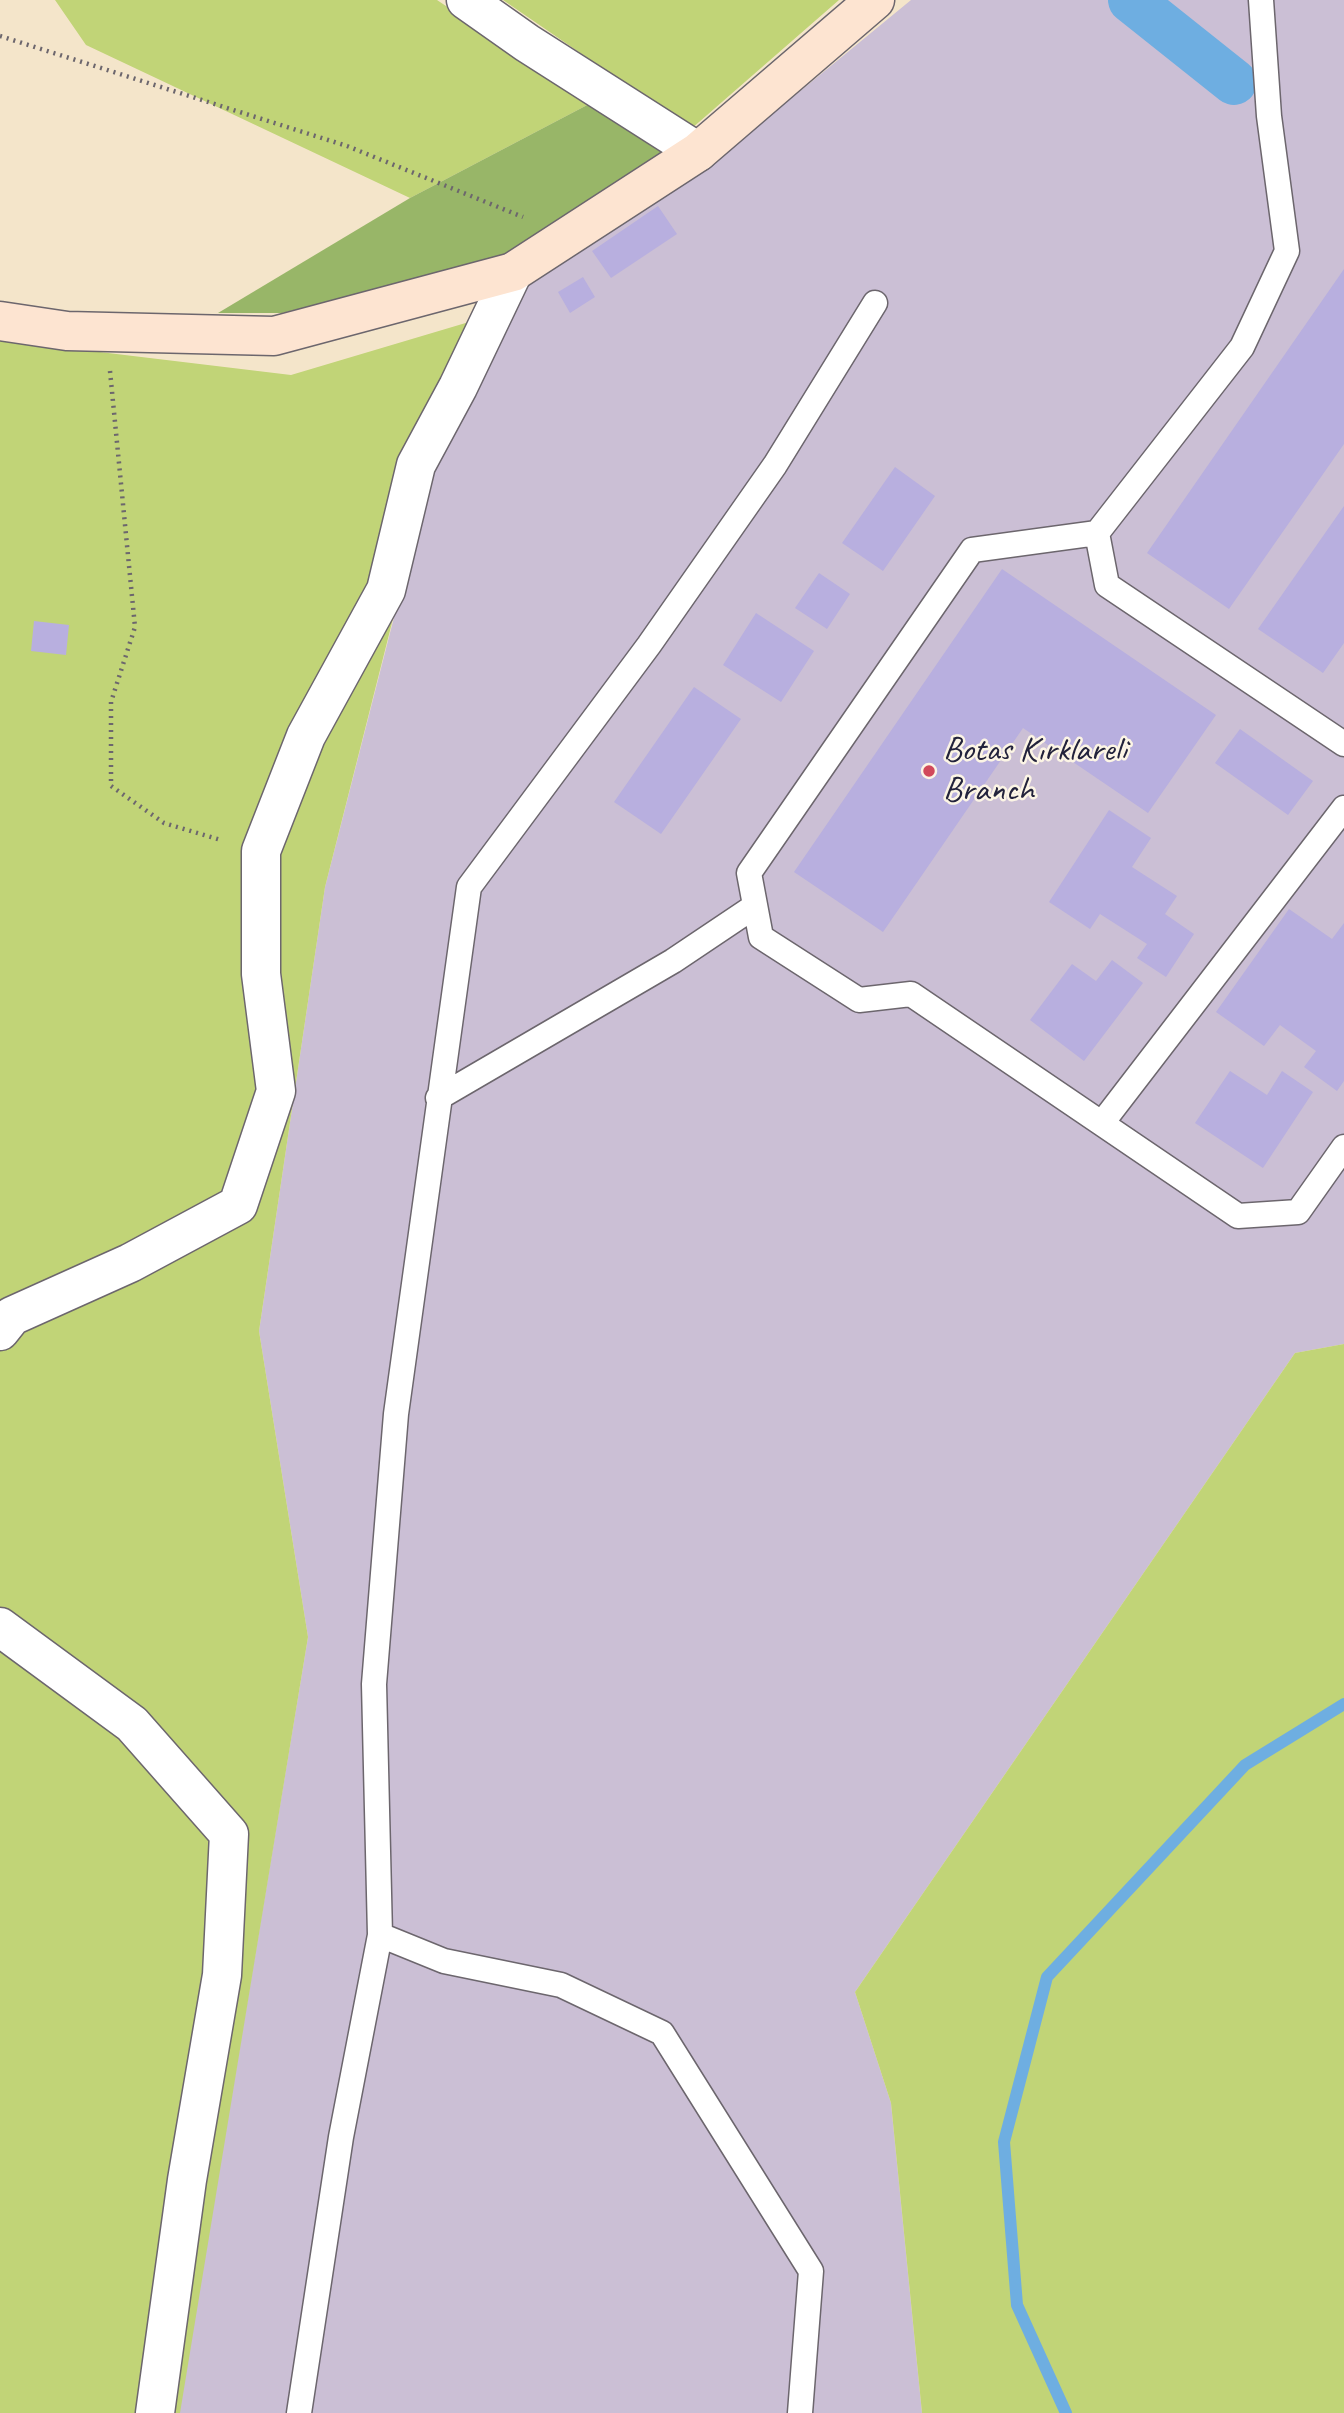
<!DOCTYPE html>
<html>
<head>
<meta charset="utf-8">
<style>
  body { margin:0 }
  canvas { display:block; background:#f4e5ca }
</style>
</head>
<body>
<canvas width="1344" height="2413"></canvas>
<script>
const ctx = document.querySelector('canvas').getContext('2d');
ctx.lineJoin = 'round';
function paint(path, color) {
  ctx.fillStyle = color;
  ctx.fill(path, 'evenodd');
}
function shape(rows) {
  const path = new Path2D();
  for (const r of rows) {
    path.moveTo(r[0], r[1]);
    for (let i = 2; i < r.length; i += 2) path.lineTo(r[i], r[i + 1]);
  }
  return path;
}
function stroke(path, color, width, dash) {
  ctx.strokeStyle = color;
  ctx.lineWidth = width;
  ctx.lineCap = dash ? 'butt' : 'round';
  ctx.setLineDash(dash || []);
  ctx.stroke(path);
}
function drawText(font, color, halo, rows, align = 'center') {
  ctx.font = font + ' Caveat,sans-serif';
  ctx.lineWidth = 5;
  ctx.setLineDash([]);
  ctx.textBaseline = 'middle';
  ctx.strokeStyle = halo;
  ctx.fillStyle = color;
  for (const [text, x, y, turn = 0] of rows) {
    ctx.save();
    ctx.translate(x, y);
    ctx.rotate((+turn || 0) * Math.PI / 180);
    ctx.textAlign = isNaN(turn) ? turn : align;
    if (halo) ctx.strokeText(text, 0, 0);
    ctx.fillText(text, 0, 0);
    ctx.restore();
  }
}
paint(shape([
  [911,0,1344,0,1344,1344,1295,1353,855,1992,891,2103,922,2413,179,2413,308,1637,259,1331,325,887,434,461,529,283,737,143]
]), '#cbbfd5');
paint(shape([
  [55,0,437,0,591,103,410,198,86,45],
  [503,0,839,0,691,129],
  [516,308,433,461,325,887,259,1331,308,1637,180,2413,0,2413,0,340,291,375],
  [1344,1344,1344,2413,922,2413,891,2103,855,1992,1295,1353]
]), '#c1d477');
paint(shape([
  [591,103,665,155,497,260,282,313,218,313,410,198]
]), '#98b668');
stroke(shape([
  [1066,2413,1017,2305,1004,2142,1047,1977,1245,1765,1344,1704]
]), '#6eaee1', 12);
stroke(shape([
  [1131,0,1234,82]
]), '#6eaee1', 46);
paint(shape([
  [658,206,677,234,611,278,592,251],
  [1344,269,1344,444,1229,609,1147,553],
  [583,277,595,297,570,313,558,292],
  [895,467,935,496,883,571,842,543],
  [1344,506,1344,643,1323,673,1258,629],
  [1002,569,1216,715,1148,813,1023,728,883,932,794,872],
  [819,573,850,594,827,629,795,608],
  [756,613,814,651,781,702,723,665],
  [34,621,69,625,66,655,31,651],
  [694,687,741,719,661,834,614,802],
  [1240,729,1313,781,1288,815,1215,763],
  [1109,810,1151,838,1132,867,1177,896,1165,914,1194,934,1166,977,1137,958,1147,944,1100,914,1090,929,1049,902],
  [1289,909,1332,939,1344,923,1344,1081,1337,1091,1304,1067,1316,1051,1280,1025,1264,1046,1216,1012],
  [1112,960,1143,983,1084,1061,1030,1020,1072,964,1096,981],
  [1230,1071,1267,1095,1282,1071,1313,1092,1263,1168,1195,1123]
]), '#b8afdf');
const lane = shape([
  [1261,0,1269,116,1287,251,1242,347,1097,533,972,550,749,873,761,937,859,1000,911,994,1238,1216,1298,1212,1344,1147],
  [1097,533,1107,585,1344,744],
  [438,1098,673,961,755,906],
  [1102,1123,1344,808],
  [380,1935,444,1961,561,1985,662,2033,811,2271,800,2413],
  [299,2413,341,2137,380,1935,374,1684,396,1414,469,887,649,645,775,465,875,303]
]);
const street = shape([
  [466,0,527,43,698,152],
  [0,1331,12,1316,130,1263,238,1205,276,1091,261,974,261,851,306,736,386,590,416,465,458,387,513,272],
  [0,1627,132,1724,229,1834,222,1975,187,2180,155,2413]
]);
const secondary = shape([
  [0,321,67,331,274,336,513,272,698,152,875,0]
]);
stroke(lane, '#6c666d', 27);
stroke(street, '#6c666d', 41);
stroke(secondary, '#6c666d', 41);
stroke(shape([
  [0,36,347,146,523,217],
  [110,371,135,627,111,702,111,786,164,823,221,840]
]), '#6c666d', 4.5, [2, 5]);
stroke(lane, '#fff', 24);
stroke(street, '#fff', 38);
stroke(secondary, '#fde4d1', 38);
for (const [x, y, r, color] of [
  [929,771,7,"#d1495b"]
]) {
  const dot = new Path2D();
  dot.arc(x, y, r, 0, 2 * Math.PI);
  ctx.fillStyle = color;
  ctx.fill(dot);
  stroke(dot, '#fcf5e5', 2.5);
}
drawText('35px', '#22223b', '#fcf5e5', [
  ["Botas Kırklareli",943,751],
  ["Branch",943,791]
], 'left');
</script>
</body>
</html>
